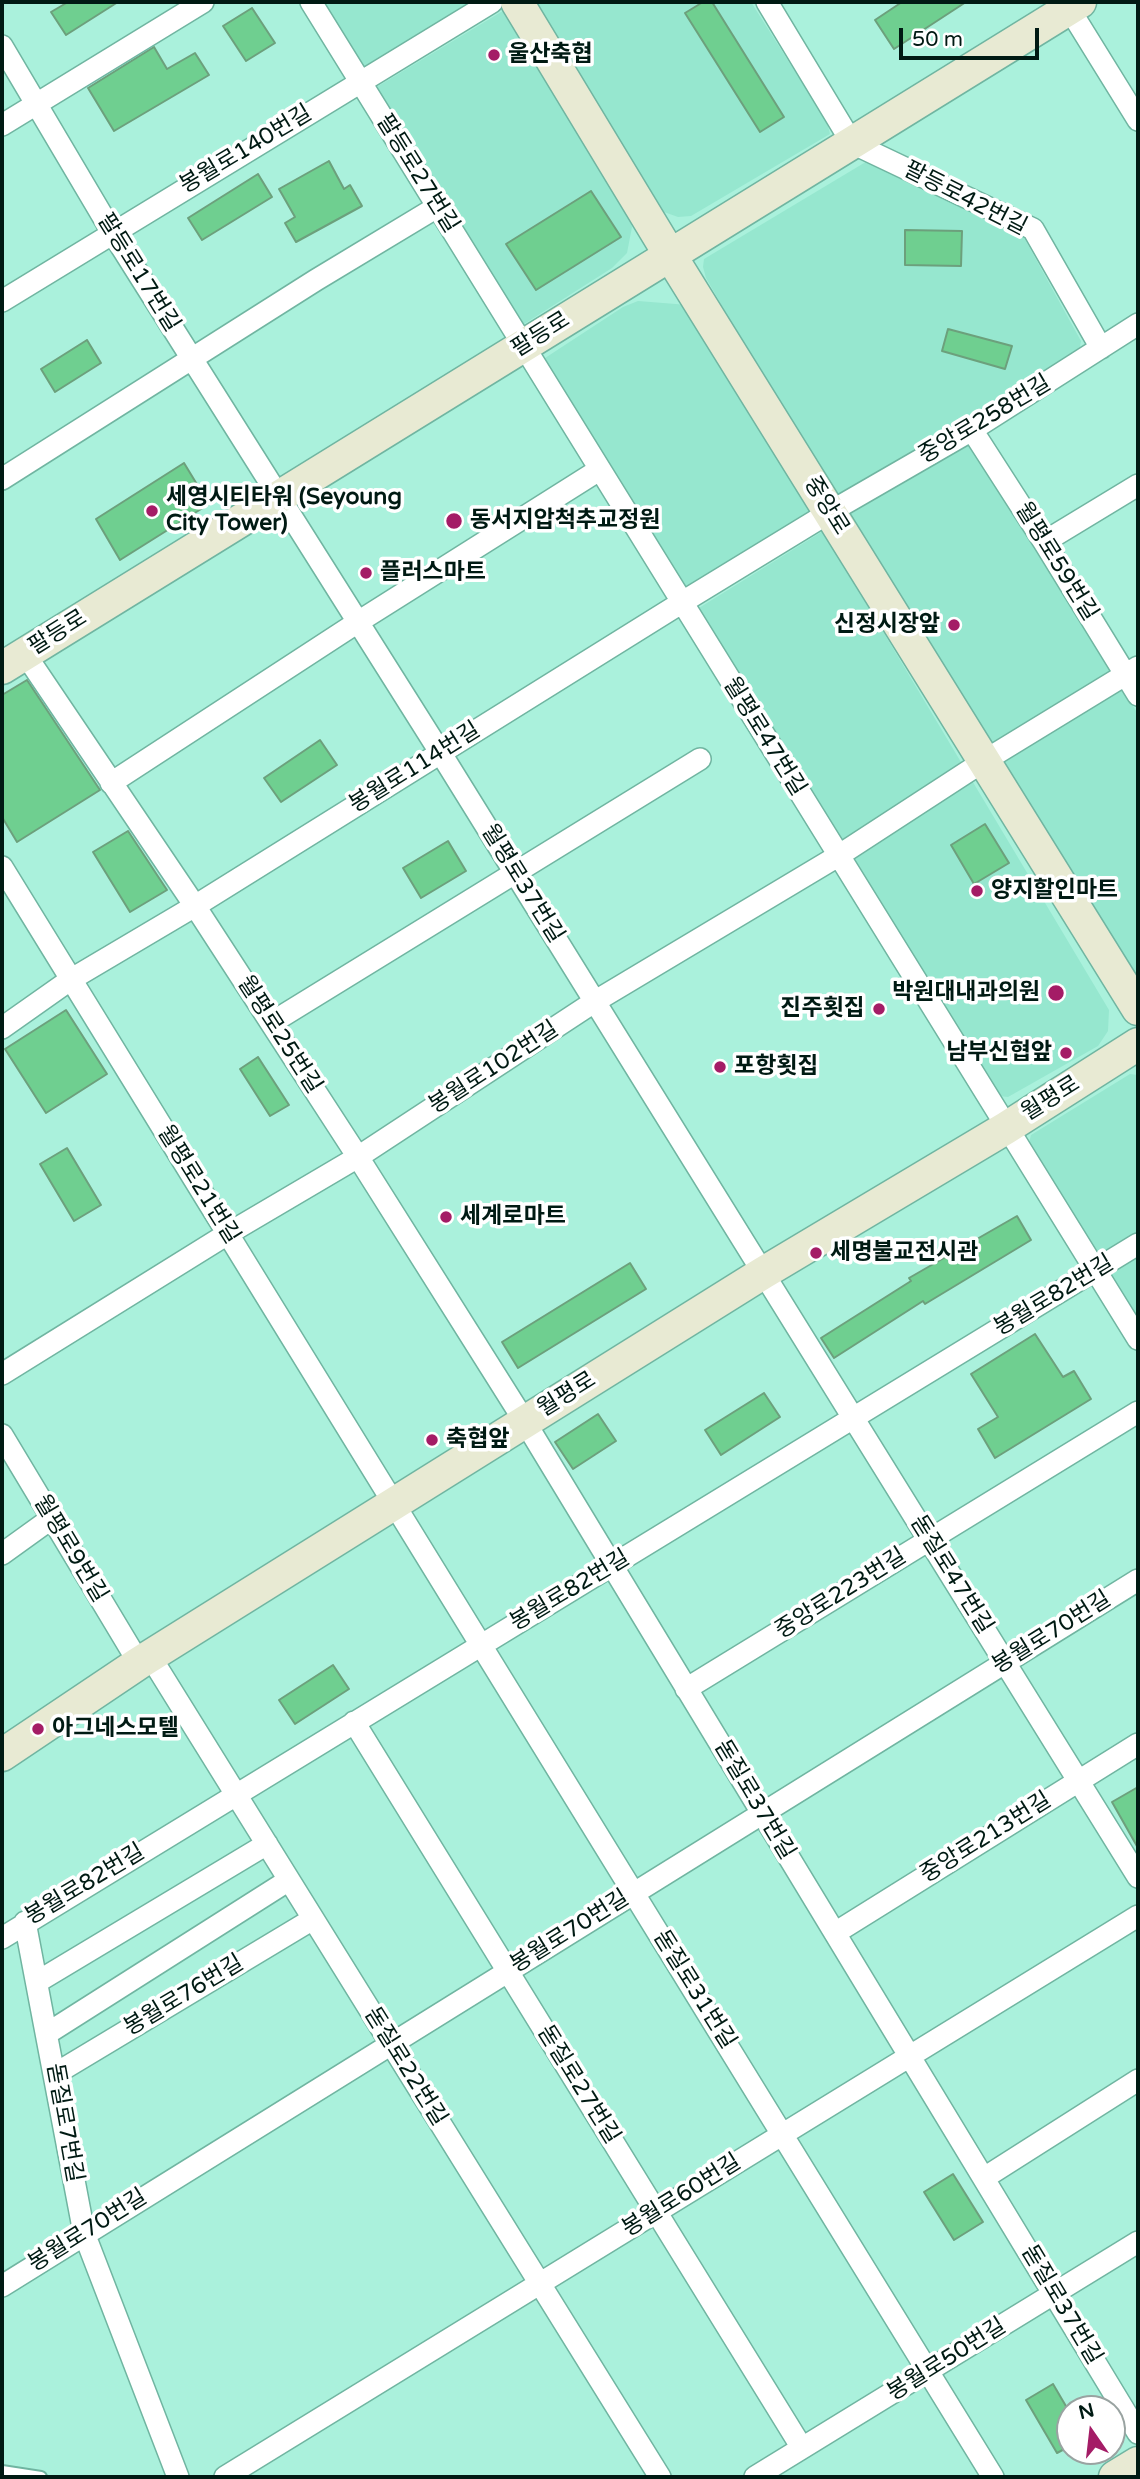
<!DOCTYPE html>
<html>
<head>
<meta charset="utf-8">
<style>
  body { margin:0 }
  #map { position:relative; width:1140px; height:2479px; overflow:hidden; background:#aaf1dc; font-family:"Varela Round",sans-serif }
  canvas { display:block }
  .frame { position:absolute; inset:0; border:4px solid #001a13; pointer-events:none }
  .north { position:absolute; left:1056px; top:2395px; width:70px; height:70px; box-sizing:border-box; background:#fff; border:2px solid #99a3a1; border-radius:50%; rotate:346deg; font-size:19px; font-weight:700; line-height:28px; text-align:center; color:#001a13 }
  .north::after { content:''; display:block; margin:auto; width:24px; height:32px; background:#a41c66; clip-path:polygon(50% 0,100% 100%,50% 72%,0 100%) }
  .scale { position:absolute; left:899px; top:28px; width:140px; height:32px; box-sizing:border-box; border:4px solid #001a13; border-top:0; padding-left:9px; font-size:21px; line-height:24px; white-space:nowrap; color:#001a13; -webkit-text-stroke:5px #fff; paint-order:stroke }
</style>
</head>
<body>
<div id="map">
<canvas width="1140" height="2479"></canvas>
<div class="frame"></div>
<div class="north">N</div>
<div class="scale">50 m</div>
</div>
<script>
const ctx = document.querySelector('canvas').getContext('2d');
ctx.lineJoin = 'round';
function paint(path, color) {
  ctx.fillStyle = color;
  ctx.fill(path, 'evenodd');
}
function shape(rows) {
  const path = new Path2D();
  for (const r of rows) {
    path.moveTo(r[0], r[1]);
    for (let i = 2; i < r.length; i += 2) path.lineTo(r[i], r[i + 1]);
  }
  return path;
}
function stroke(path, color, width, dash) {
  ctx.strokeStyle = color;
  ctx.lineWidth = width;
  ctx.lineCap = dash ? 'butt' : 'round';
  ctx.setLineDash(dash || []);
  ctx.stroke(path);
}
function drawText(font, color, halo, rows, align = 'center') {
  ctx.font = font + ' "Varela Round","Noto Sans KR",sans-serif';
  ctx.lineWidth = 7;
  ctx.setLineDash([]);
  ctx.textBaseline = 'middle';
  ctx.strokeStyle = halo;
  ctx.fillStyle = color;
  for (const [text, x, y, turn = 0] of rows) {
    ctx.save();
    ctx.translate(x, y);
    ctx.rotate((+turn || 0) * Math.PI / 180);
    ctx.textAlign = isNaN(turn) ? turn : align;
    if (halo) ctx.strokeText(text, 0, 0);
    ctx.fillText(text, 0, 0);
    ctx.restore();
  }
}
paint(shape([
  [322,2,472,2,364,69],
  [536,2,751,2,827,122,830,134,691,216,678,217,664,212],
  [506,9,623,199,632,227,627,253,612,268,521,326,375,88],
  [874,157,1022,234,1081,341,1079,352,834,501,706,278,703,267,704,259],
  [638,301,688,305,811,510,693,585,679,587,542,360,623,307],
  [970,442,1138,714,1138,990,844,518],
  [823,531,1109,1010,1108,1031,1098,1046,1008,1097,990,1095,694,611],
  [1130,1074,1138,1075,1138,1320,1027,1151,1031,1135]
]), '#96e7cf');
const building = shape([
  [68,2,118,2,66,35,51,12,68,2],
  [703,2,712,2,784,117,760,132,685,13,703,2],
  [902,2,966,2,894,49,875,20,902,2],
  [252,8,275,43,246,61,223,26,252,8],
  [154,47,167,69,195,53,209,75,114,131,88,88,154,47],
  [329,161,344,189,350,185,362,206,296,242,285,223,295,217,279,189,329,161],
  [258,174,272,197,202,240,188,218,258,174],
  [591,191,621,237,536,290,506,244,591,191],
  [905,230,962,231,961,266,905,265,905,230],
  [948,329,1012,346,1005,369,942,351,948,329],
  [87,340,101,363,55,392,41,369,87,340],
  [184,463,209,504,120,560,96,519,184,463],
  [27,680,100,790,17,842,2,817,2,695,27,680],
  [320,740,337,765,281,802,264,778,320,740],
  [985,824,1009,863,974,884,951,845,985,824],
  [128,831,167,890,130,912,93,852,128,831],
  [448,841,466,871,421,898,403,868,448,841],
  [66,1010,107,1074,46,1113,5,1049,66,1010],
  [258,1057,289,1105,270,1116,240,1069,258,1057],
  [67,1148,101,1205,74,1221,40,1164,67,1148],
  [1017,1216,1031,1240,925,1304,923,1301,834,1358,821,1338,911,1281,909,1278,1017,1216],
  [630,1263,646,1289,518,1368,502,1342,630,1263],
  [1035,1334,1063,1377,1074,1371,1091,1399,995,1458,978,1429,998,1417,971,1374,1035,1334],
  [764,1393,780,1417,721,1455,705,1430,764,1393],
  [598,1414,616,1441,573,1469,555,1442,598,1414],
  [333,1665,349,1689,295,1724,279,1700,333,1665],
  [1138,1787,1138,1848,1112,1802,1138,1787],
  [953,2174,983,2222,954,2240,924,2192,953,2174],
  [1053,2384,1070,2413,1070,2446,1057,2453,1026,2400,1053,2384]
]);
paint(building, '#6fcf90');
stroke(building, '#6ca07c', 2);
const lane = shape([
  [2,2471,41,2477]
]);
const street = shape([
  [311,2,1138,1339],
  [767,2,852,143,1033,229,1101,348],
  [1065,2,1138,120],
  [2,46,112,232,440,752,1138,1877],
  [2,125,203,2],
  [2,301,492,2],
  [972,430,1044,542,1138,695],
  [2,479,316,280,437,207],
  [1044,542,1138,485],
  [25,654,195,906,358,1157,525,1422,1138,2433],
  [111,783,358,622,599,470],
  [2,867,993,2477],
  [271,1023,700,759],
  [2,1028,70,980,195,906,681,603,830,512,972,430,1138,324],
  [2,1374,229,1233,358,1157,594,1002,838,856,984,761,1138,667],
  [2,1435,139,1663],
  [2,1554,52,1518],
  [150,1656,660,2477],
  [686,1689,1138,1412],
  [354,1722,802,2448],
  [25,1922,84,2233,178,2477],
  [835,1933,1138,1744],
  [2,1938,1138,1244],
  [37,1982,267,1844],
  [48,2033,289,1880],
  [55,2074,313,1919],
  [984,2178,1138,2080],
  [2,2286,1138,1580],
  [225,2477,1138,1916],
  [755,2477,1138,2242]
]);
const secondary = shape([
  [517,2,670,255,1138,1009],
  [2,668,1080,2],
  [2,1755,139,1663,763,1273,1006,1128,1138,1044],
  [1115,2477,1138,2463]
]);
stroke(lane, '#70b5a1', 14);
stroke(street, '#70b5a1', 24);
stroke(secondary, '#70b5a1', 35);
stroke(lane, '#fff', 10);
stroke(street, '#fff', 21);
stroke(secondary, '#e8ead3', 32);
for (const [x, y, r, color] of [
  [494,55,7,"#a41c66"],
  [152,511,7,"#a41c66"],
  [454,521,9,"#a41c66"],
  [366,573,7,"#a41c66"],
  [954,625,7,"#a41c66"],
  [977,891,7,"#a41c66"],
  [1056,993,9,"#a41c66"],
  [879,1009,7,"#a41c66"],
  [1066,1053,7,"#a41c66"],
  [720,1067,7,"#a41c66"],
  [446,1217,7,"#a41c66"],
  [816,1253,7,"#a41c66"],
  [432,1440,7,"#a41c66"],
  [38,1729,7,"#a41c66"]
]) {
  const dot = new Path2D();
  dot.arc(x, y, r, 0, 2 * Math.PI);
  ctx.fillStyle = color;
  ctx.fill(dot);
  stroke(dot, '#fff', 2.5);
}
drawText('bold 23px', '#001a13', '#fff', [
  ["울산축협",508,55],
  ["세영시티타워 (Seyoung",166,498],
  ["City Tower)",166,524],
  ["동서지압척추교정원",470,521],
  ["플러스마트",380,573],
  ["신정시장앞",940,625,"right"],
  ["양지할인마트",991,891],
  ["박원대내과의원",1040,993,"right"],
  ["진주횟집",865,1009,"right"],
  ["남부신협앞",1052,1053,"right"],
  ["포항횟집",734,1067],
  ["세계로마트",460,1217],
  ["세명불교전시관",830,1253],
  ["축협앞",446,1440],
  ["아그네스모텔",52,1729]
], 'left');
drawText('23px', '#001a13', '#fff', [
  ["봉월로140번길",246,150,-31],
  ["팔등로27번길",417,174,58],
  ["팔등로42번길",965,199,27],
  ["팔등로17번길",138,273,58],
  ["팔등로",541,335,-32],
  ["중앙로258번길",985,420,-31],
  ["중앙로",826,506,58],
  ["월평로59번길",1056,562,58],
  ["팔등로",58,633,-32],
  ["월평로47번길",764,737,58],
  ["봉월로114번길",415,768,-32],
  ["월평로37번길",522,884,58],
  ["월평로25번길",279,1035,57],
  ["봉월로102번길",494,1068,-33],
  ["월평로",1051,1099,-32],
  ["월평로21번길",198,1185,58],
  ["봉월로82번길",1054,1296,-31],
  ["월평로",567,1395,-32],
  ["월평로9번길",70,1549,59],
  ["돋질로47번길",951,1575,58],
  ["봉월로82번길",570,1591,-31],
  ["중앙로223번길",841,1594,-32],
  ["봉월로70번길",1052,1633,-32],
  ["돋질로37번길",754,1800,59],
  ["중앙로213번길",986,1838,-32],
  ["봉월로82번길",85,1885,-31],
  ["봉월로70번길",570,1932,-32],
  ["돋질로31번길",694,1990,58],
  ["봉월로76번길",184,1996,-31],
  ["돋질로22번길",405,2067,58],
  ["돋질로27번길",578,2085,58],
  ["돋질로7번길",64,2123,80],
  ["봉월로60번길",682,2196,-32],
  ["봉월로70번길",88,2231,-32],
  ["돋질로37번길",1061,2305,59],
  ["봉월로50번길",947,2360,-32]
]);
</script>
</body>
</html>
